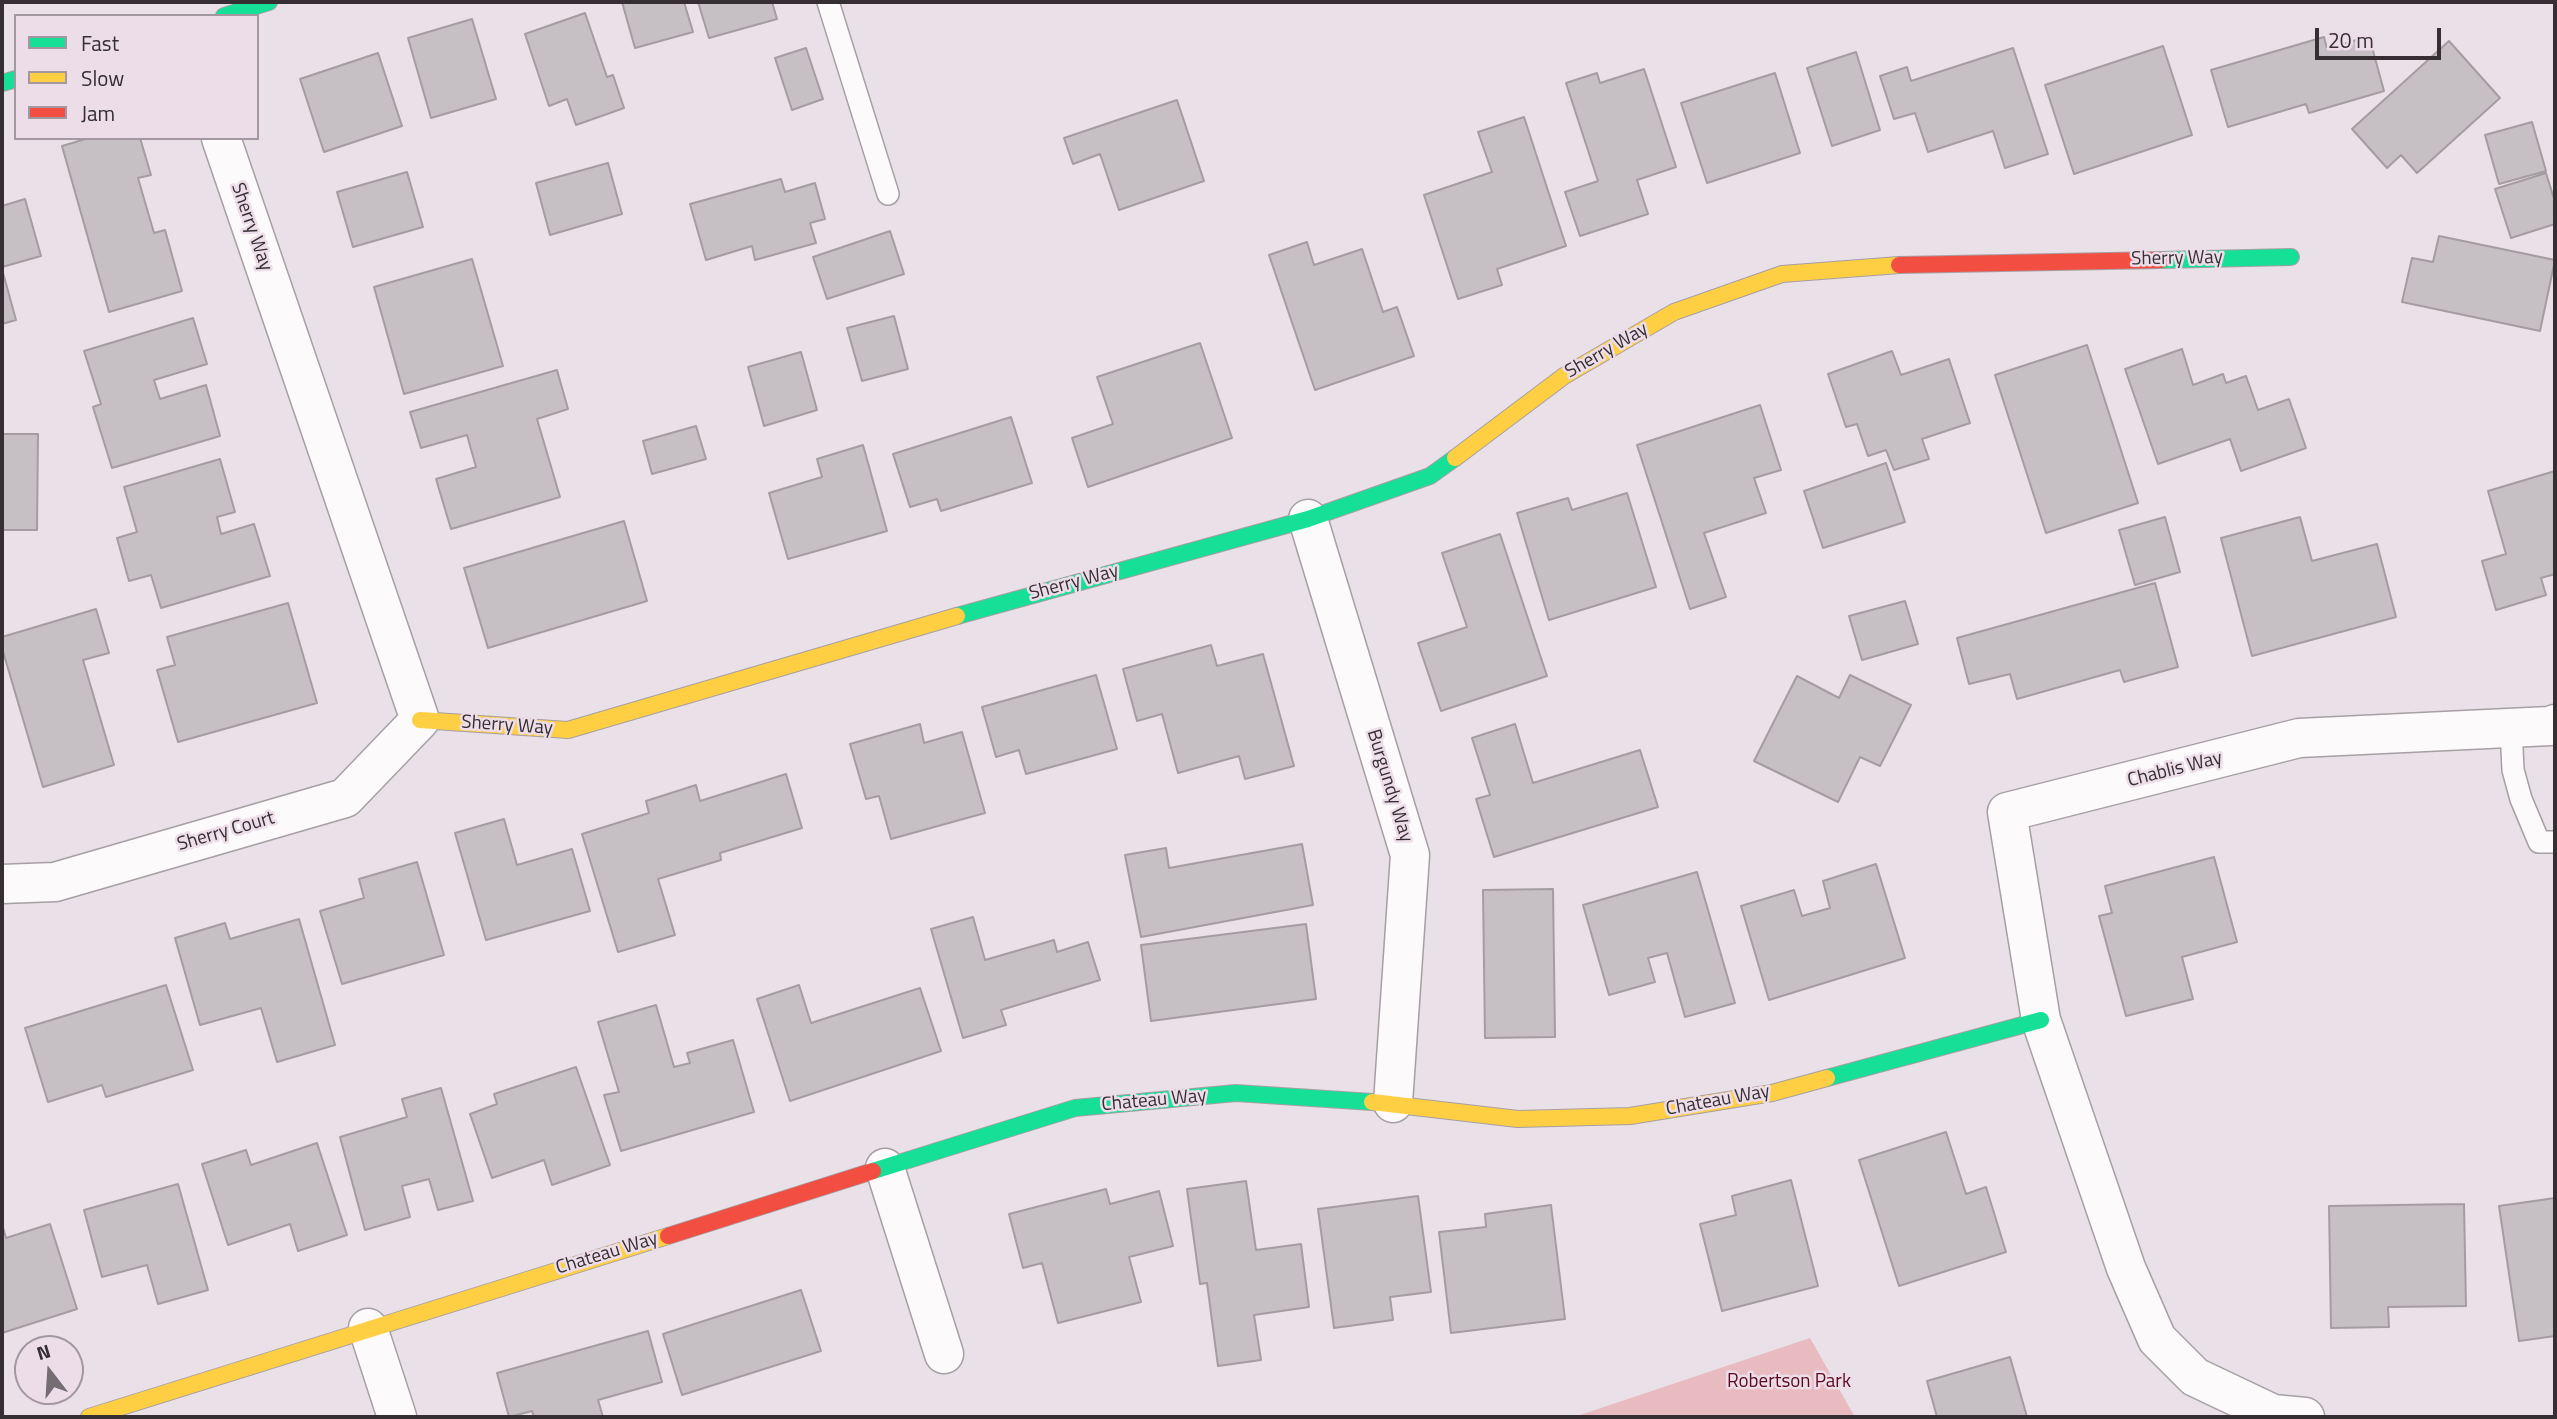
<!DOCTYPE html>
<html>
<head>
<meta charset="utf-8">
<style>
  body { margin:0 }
  #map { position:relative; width:2557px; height:1419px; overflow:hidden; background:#eae0e7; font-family:"Titillium Web",sans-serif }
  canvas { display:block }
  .frame { position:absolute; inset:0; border:4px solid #352f33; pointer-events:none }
  .legend { position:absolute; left:14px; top:14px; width:245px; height:126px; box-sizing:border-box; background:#eddde8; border:2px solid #a397a0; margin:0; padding:9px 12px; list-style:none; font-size:21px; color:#352f33 }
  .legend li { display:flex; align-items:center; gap:14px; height:35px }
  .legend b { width:35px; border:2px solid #a397a0 }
  .north { position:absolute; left:14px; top:1335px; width:70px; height:70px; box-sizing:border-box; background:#eddde8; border:2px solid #a397a0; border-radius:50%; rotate:343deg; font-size:19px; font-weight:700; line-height:28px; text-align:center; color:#352f33 }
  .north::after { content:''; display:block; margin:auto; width:24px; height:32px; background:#746d72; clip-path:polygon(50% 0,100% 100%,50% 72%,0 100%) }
  .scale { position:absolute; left:2315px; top:28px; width:126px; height:32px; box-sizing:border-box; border:4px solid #352f33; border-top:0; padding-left:9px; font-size:21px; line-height:24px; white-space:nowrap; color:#352f33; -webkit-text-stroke:5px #eddde8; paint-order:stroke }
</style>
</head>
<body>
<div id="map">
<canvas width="2557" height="1419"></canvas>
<div class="frame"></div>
<ul class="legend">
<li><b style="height:9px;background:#16e098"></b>Fast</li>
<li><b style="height:9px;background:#ffcf43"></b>Slow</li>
<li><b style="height:9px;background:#f24e42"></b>Jam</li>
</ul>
<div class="north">N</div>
<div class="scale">20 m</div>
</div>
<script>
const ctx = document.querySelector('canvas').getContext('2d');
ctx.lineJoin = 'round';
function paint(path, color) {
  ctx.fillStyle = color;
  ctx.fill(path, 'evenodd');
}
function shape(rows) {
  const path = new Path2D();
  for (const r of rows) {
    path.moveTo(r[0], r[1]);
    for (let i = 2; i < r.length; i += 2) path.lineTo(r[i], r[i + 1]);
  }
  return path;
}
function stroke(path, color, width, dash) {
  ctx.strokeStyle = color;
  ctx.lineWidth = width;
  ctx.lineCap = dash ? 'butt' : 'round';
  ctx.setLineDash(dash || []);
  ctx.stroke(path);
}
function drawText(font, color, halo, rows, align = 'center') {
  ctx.font = font + ' "Titillium Web",sans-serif';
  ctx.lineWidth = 5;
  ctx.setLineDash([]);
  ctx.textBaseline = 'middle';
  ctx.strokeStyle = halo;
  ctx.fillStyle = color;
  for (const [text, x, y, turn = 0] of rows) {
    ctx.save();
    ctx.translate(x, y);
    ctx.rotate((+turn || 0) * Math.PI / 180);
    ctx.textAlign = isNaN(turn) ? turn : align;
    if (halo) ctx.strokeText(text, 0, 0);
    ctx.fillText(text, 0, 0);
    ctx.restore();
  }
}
paint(shape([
  [1810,1338,1855,1417,1574,1417]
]), '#e8bbc1');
const building = shape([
  [622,2,684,2,693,32,635,48,622,2],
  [698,2,772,2,777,19,709,38,698,2],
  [585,13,607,77,613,75,624,108,576,125,567,99,549,106,525,34,585,13],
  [472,19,496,99,431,118,408,38,472,19],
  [2369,36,2384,91,2309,113,2306,104,2228,127,2211,70,2324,37,2327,49,2369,36],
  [2449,41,2500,98,2417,173,2401,155,2387,168,2352,129,2449,41],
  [2163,46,2192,135,2074,174,2045,85,2163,46],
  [806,48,823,99,792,110,775,58,806,48],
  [2013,48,2048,154,2005,168,1993,131,1928,152,1915,113,1894,119,1880,76,1907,67,1911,81,2013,48],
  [1856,52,1880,130,1832,146,1807,68,1856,52],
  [378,53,402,126,324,152,300,79,378,53],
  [1644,69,1676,167,1637,180,1648,214,1580,236,1565,192,1598,181,1566,83,1597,73,1600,83,1644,69],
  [1775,73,1800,153,1707,183,1681,103,1775,73],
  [1177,100,1204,181,1119,210,1100,154,1073,164,1064,138,1177,100],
  [1524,117,1566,246,1497,269,1502,285,1458,299,1424,195,1492,172,1478,132,1524,117],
  [2532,122,2546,171,2499,184,2485,135,2532,122],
  [89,138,140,138,151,175,138,178,154,233,165,230,182,291,109,312,62,146,89,138],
  [608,163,622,214,550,235,536,183,608,163],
  [407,172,423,227,353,247,337,192,407,172],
  [2546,173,2555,202,2555,224,2511,238,2495,189,2546,173],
  [781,179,785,192,815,183,825,219,810,223,816,243,755,260,752,246,706,260,690,204,781,179],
  [25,199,41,256,2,267,2,206,25,199],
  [890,231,904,274,827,299,813,257,890,231],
  [2439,236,2555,260,2540,331,2402,302,2412,258,2433,262,2439,236],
  [1307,242,1314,265,1362,249,1383,312,1397,307,1414,356,1315,390,1269,255,1307,242],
  [472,259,503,366,404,394,374,287,472,259],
  [2,269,16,320,2,324,2,269],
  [894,316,908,369,862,381,847,328,894,316],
  [193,318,207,364,154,380,160,399,206,385,220,436,112,468,93,407,101,404,84,351,193,318],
  [1200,343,1232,438,1088,487,1072,438,1113,424,1097,377,1200,343],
  [2087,345,2138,503,2046,533,1995,375,2087,345],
  [2182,349,2193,385,2223,374,2226,383,2246,376,2258,410,2289,399,2306,448,2241,471,2230,439,2158,464,2125,369,2182,349],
  [1892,351,1901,375,1949,359,1970,423,1922,439,1929,459,1894,470,1886,450,1868,456,1857,424,1846,427,1828,374,1892,351],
  [801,352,817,410,764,426,748,367,801,352],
  [557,370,568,409,537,419,560,497,451,529,436,479,476,467,467,435,421,448,410,412,557,370],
  [1760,405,1781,470,1754,478,1766,513,1704,533,1726,597,1690,609,1637,445,1760,405],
  [1011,417,1032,483,941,511,937,499,910,507,893,454,1011,417],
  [696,426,706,459,652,474,643,441,696,426],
  [2,434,38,434,37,530,2,530,2,434],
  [863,445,887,531,788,559,769,493,822,477,817,459,863,445],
  [220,459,235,512,217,517,221,534,254,524,270,576,161,608,151,575,129,581,117,538,137,532,124,487,220,459],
  [1886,463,1905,522,1823,548,1804,491,1886,463],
  [2555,471,2555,574,2541,578,2546,595,2496,610,2482,561,2506,554,2488,491,2555,471],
  [1627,493,1656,587,1549,620,1517,513,1568,498,1572,510,1627,493],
  [2165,517,2180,572,2135,585,2119,530,2165,517],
  [2300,517,2312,561,2377,544,2396,617,2252,656,2221,538,2300,517],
  [624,521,647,601,488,648,464,568,624,521],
  [1500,534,1547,676,1441,711,1418,643,1467,627,1442,553,1500,534],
  [2155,583,2178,667,2124,682,2120,670,2017,699,2010,674,1969,684,1957,638,2155,583],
  [1905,601,1918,644,1862,660,1849,616,1905,601],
  [288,603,317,703,178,742,157,670,175,665,167,637,288,603],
  [96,609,109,653,83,660,114,765,43,787,2,648,2,637,96,609],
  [1211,645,1217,666,1263,654,1294,766,1245,779,1239,756,1178,773,1162,714,1137,721,1123,669,1211,645],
  [1096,675,1117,749,1026,774,1019,750,996,757,982,707,1096,675],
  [1850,675,1911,705,1880,766,1860,757,1838,802,1754,761,1797,676,1839,698,1850,675],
  [920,724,924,743,962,732,985,813,891,839,879,796,866,799,850,744,920,724],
  [1515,724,1533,783,1640,750,1658,807,1494,857,1476,799,1490,795,1472,738,1515,724],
  [786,774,802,828,720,853,721,860,658,879,675,935,618,952,582,834,649,813,646,801,696,785,700,801,786,774],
  [504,819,517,865,572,849,590,911,486,940,455,833,504,819],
  [1302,844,1313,905,1141,937,1125,855,1166,848,1169,868,1302,844],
  [2214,857,2237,942,2182,957,2193,999,2126,1016,2099,916,2112,913,2105,886,2214,857],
  [417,862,444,955,342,984,320,911,364,898,359,879,417,862],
  [1876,864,1905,958,1769,1000,1741,906,1794,890,1802,916,1830,908,1823,881,1876,864],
  [1697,872,1735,1003,1685,1017,1667,953,1648,958,1655,982,1609,995,1583,905,1697,872],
  [1553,889,1555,1037,1485,1038,1483,890,1553,889],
  [973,917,985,960,1054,940,1057,952,1088,942,1100,980,1001,1010,1006,1025,963,1038,931,929,973,917],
  [299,919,335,1045,277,1062,261,1008,200,1025,175,938,225,923,230,939,299,919],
  [1306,924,1316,999,1151,1021,1141,945,1306,924],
  [166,985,193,1070,106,1097,102,1085,48,1102,25,1028,166,985],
  [799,985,811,1023,920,988,941,1051,790,1101,757,999,799,985],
  [656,1005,674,1067,690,1063,687,1053,733,1040,754,1112,621,1151,604,1095,619,1092,598,1022,656,1005],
  [576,1067,610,1165,552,1185,544,1160,492,1178,470,1114,497,1104,494,1094,576,1067],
  [441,1088,473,1201,438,1210,429,1179,402,1186,410,1217,365,1230,340,1137,407,1117,402,1099,441,1088],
  [1946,1132,1966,1194,1986,1187,2006,1252,1899,1286,1859,1160,1946,1132],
  [317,1143,347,1235,298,1251,290,1224,228,1245,202,1164,246,1150,251,1165,317,1143],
  [1791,1180,1818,1286,1722,1311,1700,1224,1736,1215,1732,1196,1791,1180],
  [1246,1181,1256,1250,1301,1244,1309,1307,1254,1315,1261,1360,1218,1366,1207,1283,1200,1284,1187,1189,1246,1181],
  [178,1184,208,1290,158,1304,147,1265,102,1277,84,1210,178,1184],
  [1106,1189,1110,1204,1159,1191,1173,1246,1129,1257,1141,1302,1058,1323,1042,1263,1023,1268,1009,1214,1106,1189],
  [1418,1196,1431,1292,1390,1297,1393,1320,1334,1328,1318,1209,1418,1196],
  [2555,1198,2555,1336,2519,1341,2499,1206,2555,1198],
  [2464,1204,2466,1306,2388,1307,2389,1327,2331,1328,2329,1206,2464,1204],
  [1551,1205,1565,1319,1451,1333,1439,1232,1486,1227,1485,1214,1551,1205],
  [2,1224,6,1238,50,1224,77,1309,2,1333,2,1224],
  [801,1290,821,1351,682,1395,663,1334,801,1290],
  [648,1331,662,1382,598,1400,603,1417,534,1417,532,1411,509,1417,497,1373,648,1331],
  [2010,1357,2027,1417,1937,1417,1927,1381,2010,1357]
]);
paint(building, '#c6c0c5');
stroke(building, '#a39da2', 2);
const lane = shape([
  [828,2,888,194],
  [2511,727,2513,770,2521,799,2539,842,2555,842]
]);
const street = shape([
  [1308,519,1410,855,1393,1103],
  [2,884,55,882,345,798,420,720,221,138],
  [885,1168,944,1354],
  [368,1328,397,1417],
  [2305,1417,2273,1414,2195,1377,2157,1339,2126,1268,2041,1020,2007,812,2299,738,2550,726,2555,724]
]);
const fast = shape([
  [224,16,269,2],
  [2,83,16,79],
  [2161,260,2291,257],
  [957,616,1308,519,1430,476,1455,458],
  [1827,1078,2041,1020],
  [873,1171,1075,1108,1236,1093,1372,1102]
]);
const slow = shape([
  [1455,458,1564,376,1674,312,1782,274,1899,265],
  [420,720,568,730,957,616],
  [1372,1102,1518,1119,1630,1116,1772,1093,1827,1078],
  [89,1417,668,1236]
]);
const jam = shape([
  [1899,265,2161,260],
  [668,1236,873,1171]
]);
stroke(lane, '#a69fa3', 24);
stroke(street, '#a69fa3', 41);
stroke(fast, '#a69fa3', 18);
stroke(slow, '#a69fa3', 18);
stroke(jam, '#a69fa3', 18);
stroke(lane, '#fcfafb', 21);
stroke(street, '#fcfafb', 38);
stroke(fast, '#16e098', 16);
stroke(slow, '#ffcf43', 16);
stroke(jam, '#f24e42', 16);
drawText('19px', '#352f33', '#eddde8', [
  ["Sherry Way",251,227,71],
  ["Sherry Way",2177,259,-1],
  ["Sherry Way",1607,351,-30],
  ["Sherry Way",1074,583,-15],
  ["Sherry Way",507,726,4],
  ["Chablis Way",2175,770,-14],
  ["Burgundy Way",1389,786,73],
  ["Sherry Court",226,832,-16],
  ["Chateau Way",1154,1101,-5],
  ["Chateau Way",1718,1101,-10],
  ["Chateau Way",607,1254,-17]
]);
drawText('19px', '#5b091e', '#eddde8', [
  ["Robertson Park",1789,1382]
]);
</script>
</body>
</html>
